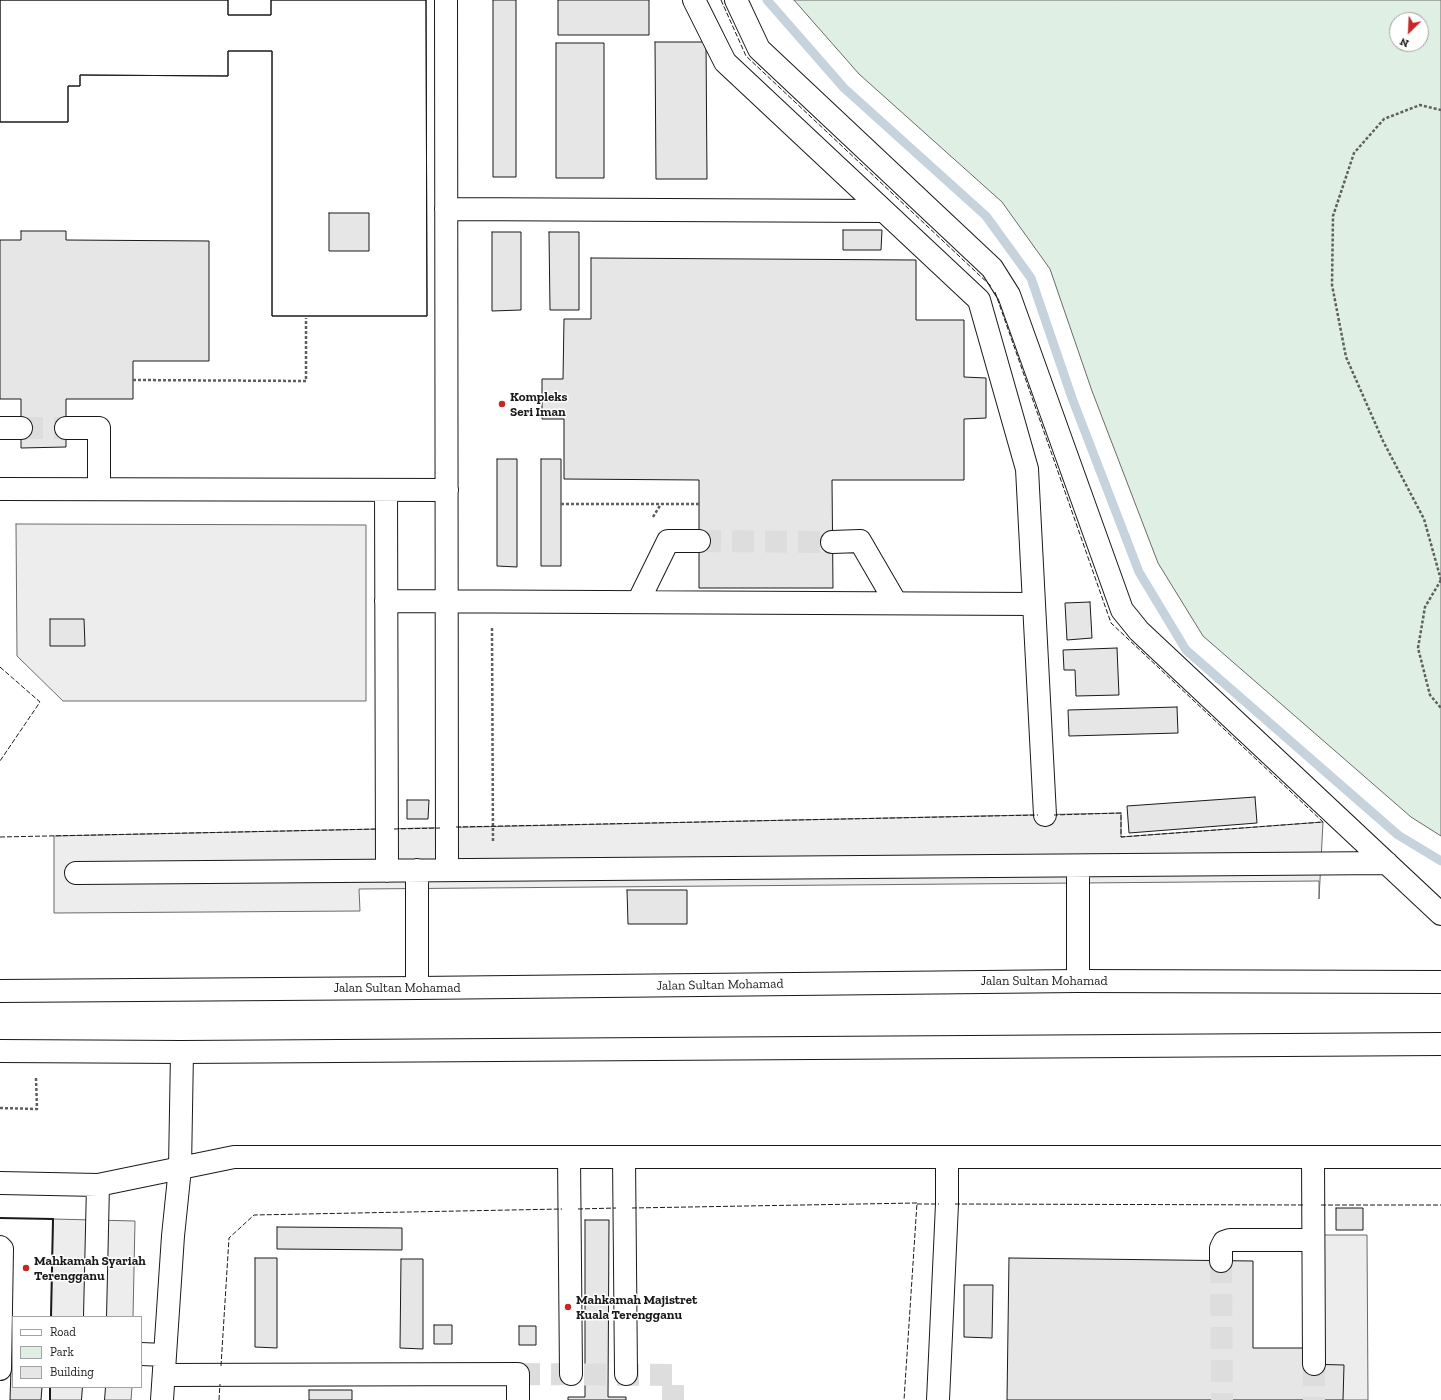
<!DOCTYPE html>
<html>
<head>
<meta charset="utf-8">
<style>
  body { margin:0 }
  #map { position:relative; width:1441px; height:1400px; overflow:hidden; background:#fff; font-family:"Zilla Slab",serif }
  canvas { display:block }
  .legend { position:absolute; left:12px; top:1316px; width:130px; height:72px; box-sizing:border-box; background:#fff; border:1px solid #a3a3a3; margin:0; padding:5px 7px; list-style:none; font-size:12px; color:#1a1a1a }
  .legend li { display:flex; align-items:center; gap:8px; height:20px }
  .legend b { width:20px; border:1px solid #a3a3a3 }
  .north { position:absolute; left:1389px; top:12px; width:40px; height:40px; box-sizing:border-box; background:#fff; border:1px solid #a3a3a3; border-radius:50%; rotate:204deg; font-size:11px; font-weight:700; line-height:16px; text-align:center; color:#1a1a1a }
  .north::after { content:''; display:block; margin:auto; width:14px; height:18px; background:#c62828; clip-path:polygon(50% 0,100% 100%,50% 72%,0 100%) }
</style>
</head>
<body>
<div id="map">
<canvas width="1441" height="1400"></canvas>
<ul class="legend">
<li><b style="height:5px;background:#fff"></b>Road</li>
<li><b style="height:11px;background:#e0efe3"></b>Park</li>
<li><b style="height:11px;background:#e6e6e6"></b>Building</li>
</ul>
<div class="north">N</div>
</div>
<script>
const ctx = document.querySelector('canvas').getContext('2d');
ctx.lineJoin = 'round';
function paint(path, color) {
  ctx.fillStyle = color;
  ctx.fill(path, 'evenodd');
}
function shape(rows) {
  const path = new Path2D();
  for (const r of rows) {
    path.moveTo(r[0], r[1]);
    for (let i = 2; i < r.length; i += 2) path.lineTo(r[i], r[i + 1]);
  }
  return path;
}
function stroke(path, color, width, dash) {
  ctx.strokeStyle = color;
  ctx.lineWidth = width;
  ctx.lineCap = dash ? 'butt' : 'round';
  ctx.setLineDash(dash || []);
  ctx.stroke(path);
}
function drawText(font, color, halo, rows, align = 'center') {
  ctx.font = font + ' "Zilla Slab",serif';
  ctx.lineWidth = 3;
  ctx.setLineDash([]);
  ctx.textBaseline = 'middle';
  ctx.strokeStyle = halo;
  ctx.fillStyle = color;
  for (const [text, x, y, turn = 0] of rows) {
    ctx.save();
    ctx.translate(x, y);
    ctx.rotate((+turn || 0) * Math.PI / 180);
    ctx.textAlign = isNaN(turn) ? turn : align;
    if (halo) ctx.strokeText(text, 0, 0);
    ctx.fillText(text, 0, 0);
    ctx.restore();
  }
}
const green = shape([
  [794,0,1441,0,1441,836,1411,817,1203,636,1158,563,1092,391,1050,269,1002,202,859,74,794,0],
  [1397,20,1421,20,1421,44,1397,44,1397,20]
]);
paint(green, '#e0efe3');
stroke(green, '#6a6a6a', 1);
const parking = shape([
  [16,524,366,525,366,701,63,701,17,656,16,524],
  [1121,813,1121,837,1323,822,1319,899,1319,881,359,889,360,911,54,913,54,836,1121,813],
  [53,1219,135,1221,133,1317,51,1317,53,1219],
  [1304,1235,1367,1235,1368,1400,1305,1400,1304,1235],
  [50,1387,132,1387,131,1400,50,1400,50,1387]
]);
paint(parking, '#ededed');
stroke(parking, '#6a6a6a', 1);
stroke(shape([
  [767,0,844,88,986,216,1031,278,1072,398,1139,572,1186,650,1398,835,1441,861]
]), '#c6d2dc', 9);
const building = shape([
  [0,0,228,0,228,15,271,15,271,0,426,0,427,316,272,316,272,51,228,51,228,76,80,75,80,86,68,86,68,122,0,122,0,0],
  [329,213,369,213,369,251,329,251,329,213],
  [0,0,228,0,228,15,271,15,271,0,426,0,427,316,272,316,272,51,228,51,228,76,80,75,80,86,68,86,68,122,0,122,0,0],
  [493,0,516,0,516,177,493,177,493,0],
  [558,0,649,0,649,35,558,35,558,0],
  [655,42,706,42,707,179,656,179,655,42],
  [556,43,604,43,604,178,556,178,556,43],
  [843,230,882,230,881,250,843,250,843,230],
  [21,231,66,231,66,240,209,241,209,361,133,361,133,399,66,399,66,447,21,448,21,399,0,399,0,240,21,240,21,231],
  [492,232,521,232,521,310,492,311,492,232],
  [549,232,579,232,579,310,550,310,549,232],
  [591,258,916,260,916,320,964,320,964,377,986,378,986,418,964,419,964,480,832,480,833,588,699,588,699,480,564,479,564,419,542,419,542,379,563,379,564,319,591,319,591,258],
  [497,459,517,459,517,567,497,566,497,459],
  [541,459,561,459,561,566,541,566,541,459],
  [1090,602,1092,638,1067,640,1065,603,1090,602],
  [50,619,84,619,85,646,50,646,50,619],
  [1117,648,1119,695,1076,696,1075,670,1064,670,1063,650,1117,648],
  [1177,707,1178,733,1069,736,1068,710,1177,707],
  [1255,797,1257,823,1129,833,1127,806,1255,797],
  [407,800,429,800,428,819,407,819,407,800],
  [627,890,687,890,687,924,628,924,627,890],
  [1336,1208,1363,1208,1363,1230,1336,1230,1336,1208],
  [585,1220,609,1220,608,1397,626,1397,626,1400,568,1400,568,1397,585,1397,585,1220],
  [277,1227,402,1228,402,1250,277,1249,277,1227],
  [255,1258,277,1258,277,1348,255,1347,255,1258],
  [1009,1258,1253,1261,1253,1348,1305,1348,1305,1364,1344,1365,1343,1400,1007,1400,1009,1258],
  [401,1259,423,1259,423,1349,400,1348,401,1259],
  [964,1285,993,1285,992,1338,964,1337,964,1285],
  [434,1325,452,1325,452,1344,434,1344,434,1325],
  [519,1326,536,1326,536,1345,519,1345,519,1326],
  [11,1368,13,1368,13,1387,42,1387,41,1400,10,1400,11,1368],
  [309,1390,352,1390,352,1400,309,1400,309,1390]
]);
paint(building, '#e6e6e6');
stroke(building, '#1a1a1a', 1);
stroke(shape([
  [21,428,66,428],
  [699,541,832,542],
  [1221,1261,1222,1400],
  [1314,1364,1314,1400],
  [518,1374,673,1375,673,1400]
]), '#ddd', 22, [22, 11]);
const minor = shape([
  [446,0,447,870],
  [694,0,725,62,979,300,1027,469,1045,815],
  [736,0,759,49,992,268,1009,295,1122,610,1139,631,1441,914],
  [446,209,882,211],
  [0,428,21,428],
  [66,428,99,428,99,489],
  [0,489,447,490],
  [386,490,387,871],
  [832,542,860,541,896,603],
  [386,601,1034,604],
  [638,602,668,541,699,541],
  [417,870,417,988],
  [76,873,1387,863],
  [1078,981,1078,866],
  [569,1157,571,1374],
  [624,1157,626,1374],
  [1313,1157,1314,1364],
  [0,1183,98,1185,234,1157,1441,1157],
  [0,1247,2,1249,0,1369],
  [1221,1261,1221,1248,1224,1242,1230,1240,1313,1240],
  [95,1317,98,1185],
  [141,1354,165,1355],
  [164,1375,518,1374,518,1400],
  [93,1400,94,1387],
  [162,1400,173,1236,180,1168,182,1052],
  [938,1400,947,1204,947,1157]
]);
const highway = shape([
  [0,991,417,988,1078,981,1441,982],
  [0,1051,182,1052,1441,1044]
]);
stroke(minor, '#1a1a1a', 24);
stroke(highway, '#1a1a1a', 24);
stroke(shape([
  [133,380,306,381,306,318],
  [561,504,699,504],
  [653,517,661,504],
  [1441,580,1424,519,1383,441,1346,357,1332,285,1333,216,1354,153,1384,119,1420,105,1441,110],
  [1441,580,1425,607,1418,648,1430,695,1441,708],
  [492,628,493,843],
  [0,1108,37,1109,36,1078]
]), '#5f5f5f', 2.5, [3, 2]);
stroke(minor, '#fff', 22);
stroke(highway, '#fff', 22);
stroke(shape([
  [721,0,746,56,992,287],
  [995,292,1111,623,1323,822,1121,837,1121,813,1054,815],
  [0,667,40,702,0,761],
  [456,827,1038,815],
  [394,829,440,828],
  [0,837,378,829],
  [917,1204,939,1204],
  [955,1204,1305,1205],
  [1321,1205,1441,1205],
  [632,1208,917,1203,904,1400],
  [578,1209,616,1208],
  [221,1366,229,1238,254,1215,562,1209],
  [219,1400,220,1384]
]), '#1a1a1a', 1, [5, 2]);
stroke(shape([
  [0,1218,53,1219,51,1317],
  [50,1400,50,1387]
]), '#1a1a1a', 2);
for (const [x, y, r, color] of [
  [502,404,4,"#c62828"],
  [26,1268,4,"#c62828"],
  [568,1307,4,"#c62828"]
]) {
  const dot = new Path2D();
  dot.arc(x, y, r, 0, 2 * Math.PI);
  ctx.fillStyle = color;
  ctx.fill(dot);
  stroke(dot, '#fff', 1.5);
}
drawText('bold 13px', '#1a1a1a', '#fff', [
  ["Kompleks",510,397],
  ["Seri Iman",510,412],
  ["Mahkamah Syariah",34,1261],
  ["Terengganu",34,1276],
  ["Mahkamah Majistret",576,1300],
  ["Kuala Terengganu",576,1315]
], 'left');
drawText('13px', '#1a1a1a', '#fff', [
  ["Jalan Sultan Mohamad",1044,981],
  ["Jalan Sultan Mohamad",720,985,-1],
  ["Jalan Sultan Mohamad",397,988]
]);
</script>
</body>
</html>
